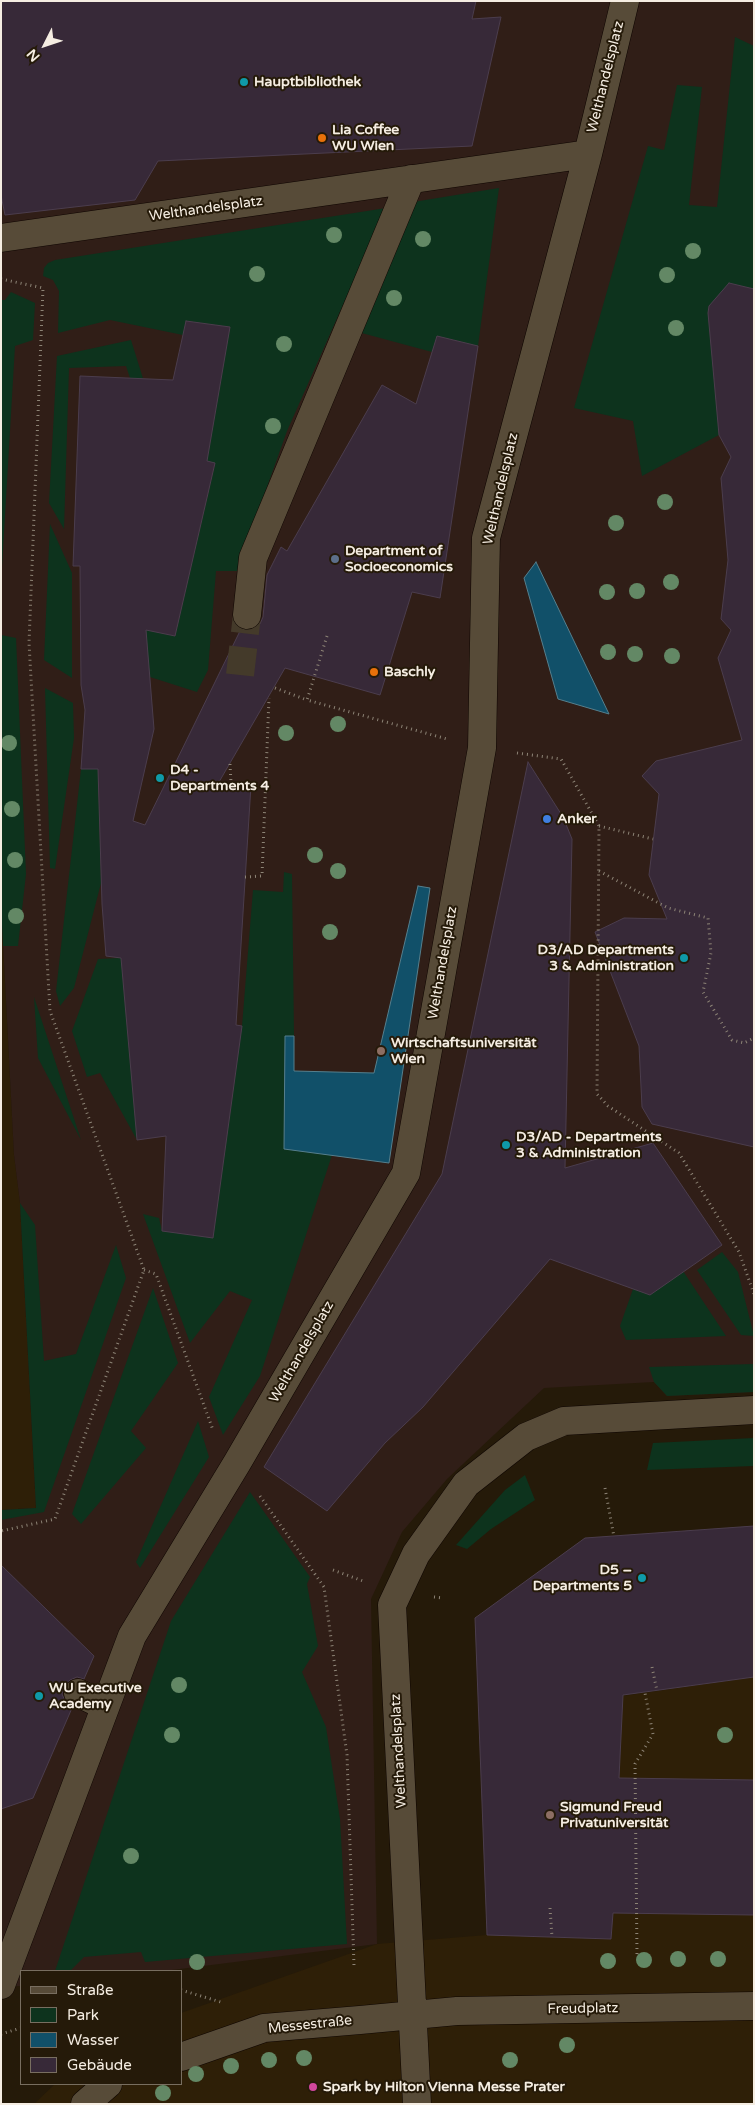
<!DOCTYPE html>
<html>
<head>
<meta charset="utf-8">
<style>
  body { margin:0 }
  #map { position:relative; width:755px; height:2105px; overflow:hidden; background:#251a09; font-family:"Varela Round",sans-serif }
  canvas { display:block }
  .frame { position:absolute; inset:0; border:2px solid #f5ede2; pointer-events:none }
  .legend { position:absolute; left:20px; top:1970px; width:162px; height:115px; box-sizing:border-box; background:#251a09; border:1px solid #786e60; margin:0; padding:6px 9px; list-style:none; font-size:15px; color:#f5ede2 }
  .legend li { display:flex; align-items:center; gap:10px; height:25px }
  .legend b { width:25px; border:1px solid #786e60 }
  .north { position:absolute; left:20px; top:20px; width:50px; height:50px; -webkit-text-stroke:4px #251a09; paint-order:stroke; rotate:229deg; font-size:14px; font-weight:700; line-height:20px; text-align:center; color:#f5ede2 }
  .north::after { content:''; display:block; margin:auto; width:18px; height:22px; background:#f5ede2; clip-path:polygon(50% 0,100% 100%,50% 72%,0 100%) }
</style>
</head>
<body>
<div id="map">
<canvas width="755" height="2105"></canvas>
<div class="frame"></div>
<ul class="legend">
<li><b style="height:6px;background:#574b38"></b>Straße</li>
<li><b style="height:14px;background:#0d331d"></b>Park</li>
<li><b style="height:14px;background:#115069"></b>Wasser</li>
<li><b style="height:14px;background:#372938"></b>Gebäude</li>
</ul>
<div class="north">N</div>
</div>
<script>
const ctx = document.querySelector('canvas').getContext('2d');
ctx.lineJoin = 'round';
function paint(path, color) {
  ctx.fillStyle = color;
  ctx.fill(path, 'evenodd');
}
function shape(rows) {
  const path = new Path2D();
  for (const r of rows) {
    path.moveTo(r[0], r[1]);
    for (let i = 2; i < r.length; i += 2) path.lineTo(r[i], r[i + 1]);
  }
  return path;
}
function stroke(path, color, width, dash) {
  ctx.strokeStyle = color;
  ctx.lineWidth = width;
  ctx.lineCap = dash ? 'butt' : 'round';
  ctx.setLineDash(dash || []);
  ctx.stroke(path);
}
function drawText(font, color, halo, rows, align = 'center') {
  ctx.font = font + ' "Varela Round",sans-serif';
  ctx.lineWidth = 4;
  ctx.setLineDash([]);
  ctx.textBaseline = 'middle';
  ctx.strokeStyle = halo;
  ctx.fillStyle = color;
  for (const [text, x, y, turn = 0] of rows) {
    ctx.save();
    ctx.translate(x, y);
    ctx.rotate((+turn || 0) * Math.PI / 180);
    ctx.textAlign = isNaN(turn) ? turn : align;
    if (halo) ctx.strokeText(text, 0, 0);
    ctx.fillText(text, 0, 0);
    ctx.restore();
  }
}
paint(shape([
  [1,904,14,1155,20,1203,36,1508,1,1510],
  [754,1677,754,2104,34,2104,55,2084,181,2084,181,2013,377,1944,487,1935,611,1939,623,1696]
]), '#2e1f07');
paint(shape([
  [1,1,754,1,754,1392,667,1396,654,1382,544,1388,447,1479,402,1532,371,1599,377,1944,164,1971,21,1971,21,1986,1,1986,1,1510,36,1508,20,1203,14,1155,1,904]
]), '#301e17');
paint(shape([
  [735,37,754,46,754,289,732,284,709,306,708,313,719,435,642,476,633,421,574,408,648,146,664,150,677,85,702,87,689,205,717,207],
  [499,188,478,346,437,336,432,352,358,332,413,202],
  [386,208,287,431,237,571,216,571,208,670,197,692,150,677,138,628,175,636,215,464,207,461,230,327,186,321,183,335,110,320,58,333,59,291,53,280,43,276,44,268,48,263,55,260],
  [11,292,35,303,33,340,15,346,1,584,1,300,5,300],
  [131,340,146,388,133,387,126,366,69,368,64,529,49,503,57,356],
  [50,524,72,573,72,678,44,660],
  [1,635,16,638,26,874,18,946,3,946,1,904],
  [45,688,73,703,74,738,55,869,50,868],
  [81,769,98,769,101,883,74,988,60,1006,56,991],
  [284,872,292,874,294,1036,285,1036,284,1149,332,1155,260,1376,223,1435,209,1397,252,1300,230,1291,190,1343,143,1214,159,1218,162,1231,213,1237,242,1026,253,890,283,892],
  [121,958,137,1140,100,1073,87,1077,72,1031,98,959],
  [34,997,81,1140,38,1058],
  [20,1203,35,1225,44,1361,76,1354,116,1245,126,1278,44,1512,1,1520,1,1510,36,1508],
  [722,1252,738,1272,754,1336,741,1335,697,1270],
  [683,1271,726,1336,626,1340,620,1326,633,1289,652,1293],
  [153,1288,178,1363,131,1431,146,1448,81,1524,72,1514],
  [754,1364,754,1392,667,1396,654,1382,649,1367],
  [198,1421,209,1457,140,1568,136,1562],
  [754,1438,754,1466,647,1470,653,1443],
  [525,1475,535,1500,491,1529,467,1549,456,1545,505,1490],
  [250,1492,310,1577,307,1584,318,1646,302,1672,326,1727,340,1819,347,1944,145,1962,141,1952,84,1957,70,1971,55,1971,171,1621]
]), '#0d331d');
const water = shape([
  [536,562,609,714,558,699,524,578,536,562],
  [418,886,430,888,389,1163,284,1149,285,1036,294,1036,294,1071,374,1073,418,886]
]);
paint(water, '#115069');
stroke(water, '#557f8d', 1);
const building = shape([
  [1,1,476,1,472,19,501,17,472,146,158,161,135,200,5,215,1,195,1,1],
  [729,283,754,289,754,1147,652,1124,642,1107,639,1046,595,932,624,918,667,919,649,875,659,794,642,776,656,761,742,740,718,658,731,630,721,619,728,560,721,478,731,457,719,435,708,313,709,306,729,283],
  [186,321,230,327,207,461,215,463,175,636,146,630,154,729,133,821,145,825,241,629,246,631,253,629,260,624,263,617,267,575,281,547,287,551,382,385,416,404,437,336,478,346,440,598,412,592,380,695,285,668,219,782,251,785,236,1025,242,1026,213,1238,162,1231,166,1136,137,1140,121,958,106,956,102,904,98,769,81,769,85,710,81,685,80,566,73,566,80,376,173,380,186,321],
  [528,762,563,817,572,839,565,1168,653,1143,722,1245,650,1295,550,1259,423,1407,385,1443,327,1511,264,1467,442,1174,528,762],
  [754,1526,754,1677,623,1695,619,1778,754,1780,754,1915,613,1913,611,1939,487,1935,475,1618,585,1538,754,1526],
  [1,1565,94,1656,84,1679,77,1677,70,1680,64,1687,62,1694,65,1701,72,1708,33,1798,1,1809,1,1565]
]);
paint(building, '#372938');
stroke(building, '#4b3d4d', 1);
stroke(shape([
  [240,675,247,615]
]), '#443a2a', 28, [28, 14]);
const street = shape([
  [1,238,588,154],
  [247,615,253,558,411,179],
  [78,1693,105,1706],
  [1,1985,132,1636,237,1463,406,1173,482,748,486,538,588,154,625,1],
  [181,2057,264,2028,360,2020,457,2011,754,2006],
  [85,2104,108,2084],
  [417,2104,392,1605,416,1554,466,1484,526,1437,564,1421,754,1410]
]);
stroke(street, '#0e0500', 29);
stroke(shape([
  [1,279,43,288,29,643,50,1011,144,1270,55,1519,1,1531],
  [327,636,307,700,447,739],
  [275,688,307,700],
  [517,753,561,759,599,826,597,1094,608,1106,679,1153,739,1252,754,1294],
  [230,764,231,783],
  [599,826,653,839],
  [599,871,668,908,708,918,711,953,703,992,732,1040,744,1043,754,1038],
  [245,877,262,876,269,698],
  [144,1270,156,1274,213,1430],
  [605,1488,614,1537],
  [260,1496,324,1587,347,1755,354,1966],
  [333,1570,363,1581],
  [434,1597,443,1598],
  [652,1667,657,1691],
  [550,1908,552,1937],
  [637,1954,635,1764,653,1734,645,1693],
  [181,1990,224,2003],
  [1,2034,21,2028],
  [200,2103,200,2104]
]), '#8d8476', 3, [1, 4]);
stroke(street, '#574b38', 28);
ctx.fillStyle = '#638865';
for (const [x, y] of [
  [334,235],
  [423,239],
  [693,251],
  [257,274],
  [667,275],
  [394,298],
  [676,328],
  [284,344],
  [273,426],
  [665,502],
  [616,523],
  [671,582],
  [637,591],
  [607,592],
  [608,652],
  [635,654],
  [672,656],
  [338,724],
  [286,733],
  [9,743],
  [12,809],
  [315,855],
  [15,860],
  [338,871],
  [16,916],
  [330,932],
  [179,1685],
  [172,1735],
  [725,1735],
  [131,1856],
  [678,1959],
  [718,1959],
  [644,1960],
  [608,1961],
  [197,1962],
  [567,2045],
  [304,2058],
  [269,2060],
  [510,2060],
  [231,2066],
  [196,2074],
  [163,2093]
]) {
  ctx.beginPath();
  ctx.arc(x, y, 8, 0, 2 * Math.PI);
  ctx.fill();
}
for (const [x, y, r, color] of [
  [244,82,5,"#0f9aa8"],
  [322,138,5,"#e8710a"],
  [335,559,5,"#5c6f8a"],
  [374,672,5,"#e8710a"],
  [160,778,5,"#0f9aa8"],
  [547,819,5,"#3f7fe0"],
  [684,958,5,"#0f9aa8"],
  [381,1051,5,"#8d6e63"],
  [506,1145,5,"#0f9aa8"],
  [642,1578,5,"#0f9aa8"],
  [39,1696,5,"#0f9aa8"],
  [550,1815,5,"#8d6e63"],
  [313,2087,5,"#d1479c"]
]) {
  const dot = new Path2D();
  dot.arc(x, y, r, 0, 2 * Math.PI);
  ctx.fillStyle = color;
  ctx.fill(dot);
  stroke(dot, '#251a09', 2);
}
drawText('14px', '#f5ede2', '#251a09', [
  ["Welthandelsplatz",606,77,-76],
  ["Welthandelsplatz",206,209,-8],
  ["Welthandelsplatz",501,489,-77],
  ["Welthandelsplatz",443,963,-80],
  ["Welthandelsplatz",302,1352,-60],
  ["Welthandelsplatz",399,1751,-93],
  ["Freudplatz",583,2009,-1],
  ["Messestraße",310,2025,-6]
]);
drawText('bold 14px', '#f5ede2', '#251a09', [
  ["Hauptbibliothek",254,82],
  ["Lia Coffee",332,130],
  ["WU Wien",332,146],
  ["Department of",345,551],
  ["Socioeconomics",345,567],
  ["Baschly",384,672],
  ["D4 -",170,770],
  ["Departments 4",170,786],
  ["Anker",557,819],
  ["D3/AD Departments",674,950,"right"],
  ["3 & Administration",674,966,"right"],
  ["Wirtschaftsuniversität",391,1043],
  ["Wien",391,1059],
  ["D3/AD - Departments",516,1137],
  ["3 & Administration",516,1153],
  ["D5 –",632,1570,"right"],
  ["Departments 5",632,1586,"right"],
  ["WU Executive",49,1688],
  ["Academy",49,1704],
  ["Sigmund Freud",560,1807],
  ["Privatuniversität",560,1823],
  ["Spark by Hilton Vienna Messe Prater",323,2087]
], 'left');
</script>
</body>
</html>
